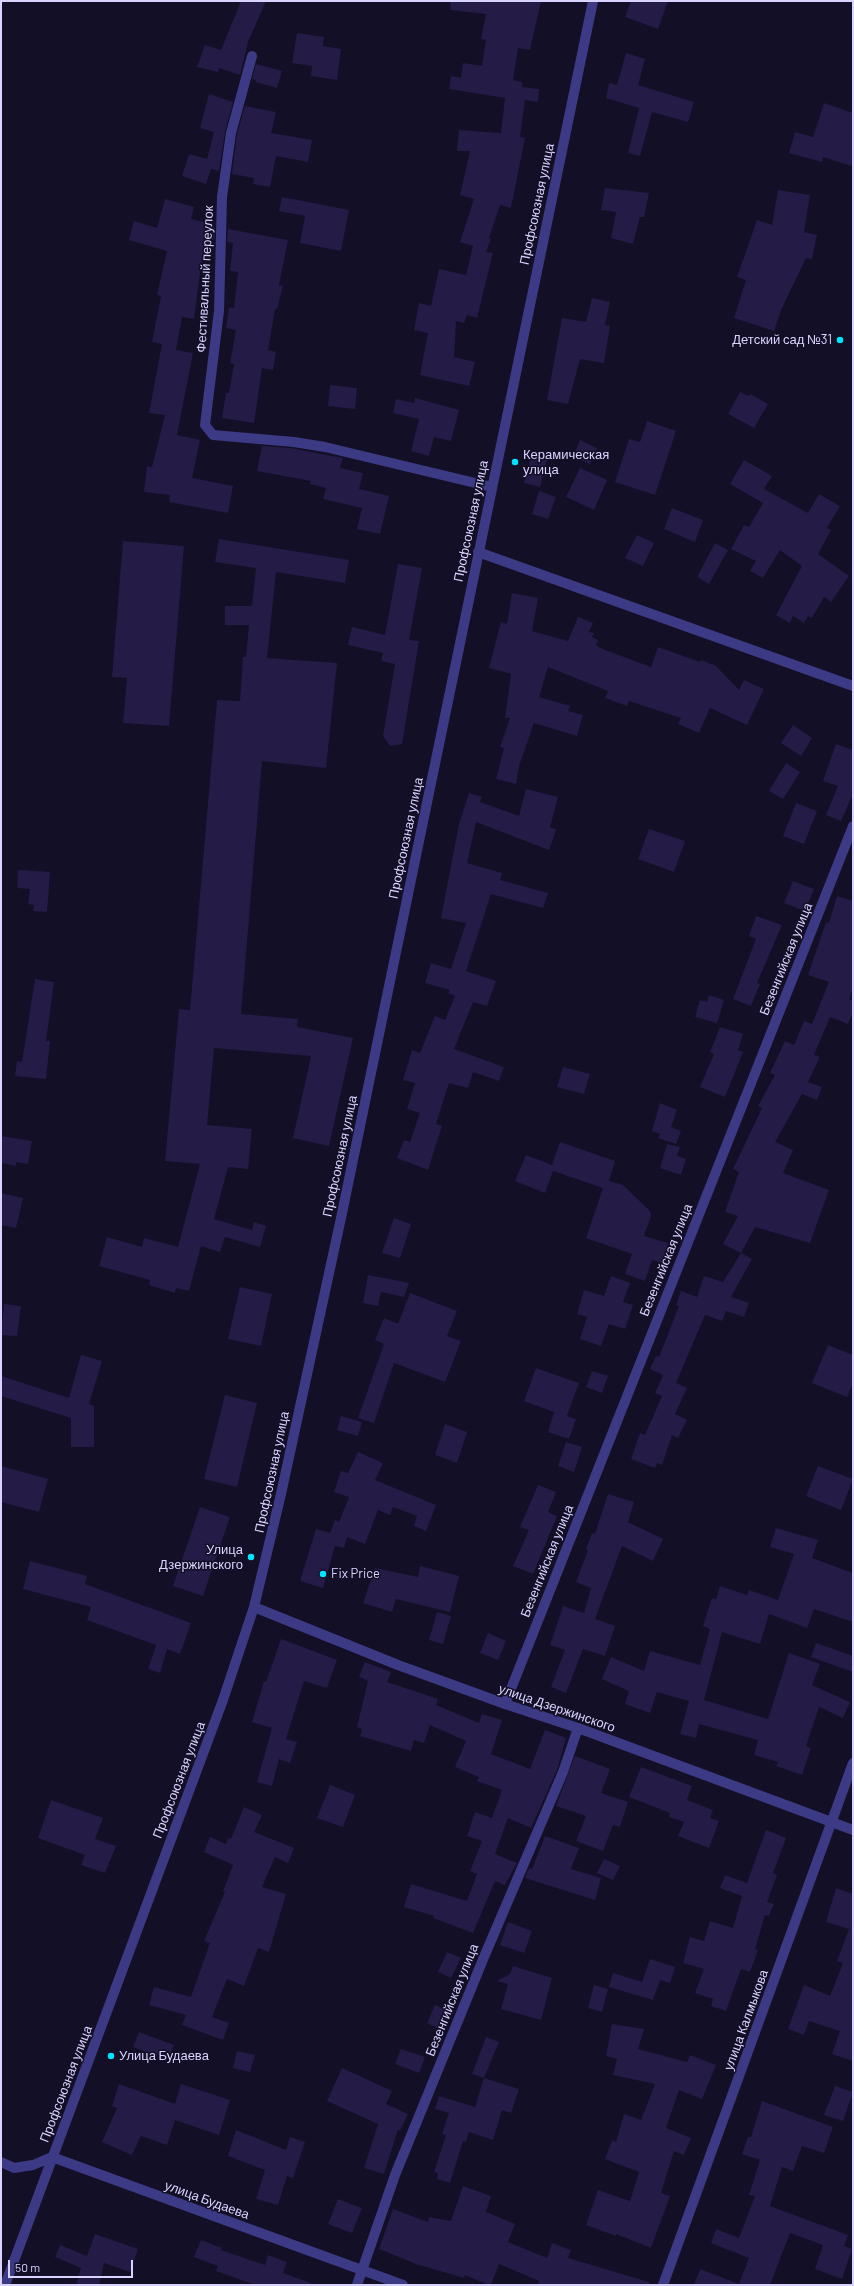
<!DOCTYPE html>
<html>
<head>
<meta charset="utf-8">
<style>
  body { margin:0 }
  #map { position:relative; width:854px; height:2286px; overflow:hidden; background:#130f26; font-family:Barlow,sans-serif }
  canvas { display:block }
  .frame { position:absolute; inset:0; border:2px solid #d9d4ff; pointer-events:none }
  .scale { position:absolute; left:8px; top:2260px; width:125px; height:18px; box-sizing:border-box; border:2px solid #d9d4ff; border-top:0; padding-left:5px; font-size:12px; line-height:14px; white-space:nowrap; color:#d9d4ff; -webkit-text-stroke:3px #130f26; paint-order:stroke }
</style>
</head>
<body>
<div id="map">
<canvas width="854" height="2286"></canvas>
<div class="frame"></div>
<div class="scale">50 m</div>
</div>
<script>
const ctx = document.querySelector('canvas').getContext('2d');
ctx.lineJoin = 'round';
function paint(path, color) {
  ctx.fillStyle = color;
  ctx.fill(path, 'evenodd');
}
function shape(rows) {
  const path = new Path2D();
  for (const r of rows) {
    path.moveTo(r[0], r[1]);
    for (let i = 2; i < r.length; i += 2) path.lineTo(r[i], r[i + 1]);
  }
  return path;
}
function stroke(path, color, width, dash) {
  ctx.strokeStyle = color;
  ctx.lineWidth = width;
  ctx.lineCap = dash ? 'butt' : 'round';
  ctx.setLineDash(dash || []);
  ctx.stroke(path);
}
function drawText(font, color, halo, rows, align = 'center') {
  ctx.font = font + ' Barlow,sans-serif';
  ctx.lineWidth = 3;
  ctx.setLineDash([]);
  ctx.textBaseline = 'middle';
  ctx.strokeStyle = halo;
  ctx.fillStyle = color;
  for (const [text, x, y, turn = 0] of rows) {
    ctx.save();
    ctx.translate(x, y);
    ctx.rotate((+turn || 0) * Math.PI / 180);
    ctx.textAlign = isNaN(turn) ? turn : align;
    if (halo) ctx.strokeText(text, 0, 0);
    ctx.fillText(text, 0, 0);
    ctx.restore();
  }
}
paint(shape([
  [241,1,266,1,248,42,240,75,219,68,218,72,197,67,205,45,221,50],
  [451,1,541,1,530,50,518,48,513,80,522,82,522,87,539,89,538,102,525,100,520,137,525,138,511,208,500,205,489,238,491,239,486,252,493,253,477,318,467,315,464,323,456,321,454,357,475,362,469,386,420,375,428,333,414,330,419,303,431,306,439,269,466,275,473,246,460,242,474,199,460,195,470,151,457,151,459,130,501,133,505,98,449,89,451,76,461,78,463,63,482,66,486,40,481,39,486,14,450,10],
  [631,1,668,1,658,29,625,17],
  [297,33,324,37,323,46,341,49,337,80,311,76,312,66,292,63],
  [626,53,645,59,638,85,694,102,688,122,652,112,640,156,628,153,639,108,606,98,609,83,617,85],
  [256,64,282,71,277,88,255,82,256,80,252,79],
  [209,94,233,102,225,132,219,171,211,169,206,184,182,176,189,154,207,159,214,132,200,128],
  [824,103,853,113,853,159,851,166,823,157,822,162,789,153,795,132,813,137],
  [245,106,276,112,271,133,312,140,308,162,276,156,270,187,253,184,254,178,232,174,237,134],
  [605,188,649,193,644,217,640,217,633,244,611,238,616,212,601,210],
  [778,190,810,195,804,232,817,235,812,259,806,258,782,308,774,331,734,318,746,280,737,277,757,220,772,225],
  [282,197,349,210,341,251,300,243,305,216,279,211],
  [165,199,194,207,191,219,212,224,211,227,215,227,214,240,208,239,202,258,194,319,182,317,176,350,193,353,177,435,200,440,192,478,233,486,228,513,169,502,170,495,144,492,147,466,152,467,165,415,149,413,162,344,152,342,161,296,157,295,167,251,129,240,134,221,157,228],
  [228,229,288,240,279,285,283,286,277,309,275,309,268,350,276,352,273,370,262,368,254,423,222,418,226,393,229,393,234,364,230,363,236,330,226,328,229,307,234,308,238,272,230,271,233,243,227,242],
  [592,298,610,302,605,325,610,326,604,363,580,359,568,404,547,400,562,318,586,322],
  [330,385,357,388,355,409,328,406],
  [740,392,749,396,750,394,768,404,754,428,728,414],
  [415,398,459,410,451,441,434,437,429,456,411,451,419,419,393,413,396,399,414,403],
  [647,421,676,431,655,495,615,482,629,439,640,442],
  [580,440,597,448,590,464,573,456],
  [262,446,290,448,343,458,340,468,363,473,359,489,389,496,380,534,357,529,362,508,323,499,326,488,310,484,311,481,257,471],
  [531,456,547,460,540,487,524,483],
  [744,460,772,476,764,489,808,513,819,494,840,506,827,528,831,530,818,554,849,576,831,602,824,597,812,618,808,616,804,623,793,616,790,623,776,615,802,566,780,550,763,578,750,571,756,561,731,549,744,525,749,527,763,503,730,484],
  [580,468,607,480,594,510,566,497],
  [539,491,556,497,548,519,532,514],
  [672,508,703,520,695,542,664,529],
  [637,535,654,543,643,566,625,558],
  [219,539,349,560,345,583,276,572,267,658,337,663,326,768,262,761,241,1014,298,1019,297,1027,353,1038,329,1146,293,1138,311,1056,214,1048,207,1125,252,1129,248,1169,228,1167,214,1219,252,1230,254,1222,266,1226,260,1247,225,1237,220,1252,201,1246,189,1291,176,1288,175,1293,149,1285,150,1280,99,1266,107,1237,142,1247,144,1238,178,1247,200,1164,165,1161,179,1009,190,1010,217,700,240,701,243,657,246,657,249,625,225,625,225,606,252,606,256,568,215,562],
  [123,541,184,546,169,726,123,723,127,678,112,677],
  [715,543,728,550,709,584,697,577],
  [398,564,422,568,409,640,419,641,402,744,390,746,383,736,395,664,381,661,383,653,348,645,352,627,385,635],
  [512,593,538,598,532,631,568,641,578,617,593,623,589,632,594,633,592,637,598,640,596,645,600,648,651,667,658,647,700,662,701,660,716,666,739,690,744,680,764,689,747,725,710,708,699,733,678,724,681,718,629,701,627,706,605,698,608,691,548,667,539,697,570,706,568,711,583,715,577,736,534,723,519,766,516,784,496,779,504,748,500,747,510,718,505,718,511,674,489,668,501,622,507,624],
  [793,725,812,738,801,756,781,743],
  [836,744,853,750,853,794,841,821,826,815,838,786,823,781],
  [786,763,800,772,783,799,769,791],
  [526,789,558,797,550,827,556,830,549,850,476,822,467,863,502,873,500,880,548,893,543,908,491,894,466,971,496,981,487,1006,473,1002,454,1049,504,1067,499,1081,473,1072,468,1088,449,1083,436,1124,442,1126,428,1170,397,1158,404,1140,410,1142,420,1113,407,1109,415,1083,403,1080,412,1050,420,1053,435,1016,445,1020,455,996,448,993,450,990,425,983,431,963,451,969,466,923,441,918,459,824,469,793,482,797,480,802,519,816],
  [796,803,817,811,804,844,783,836],
  [649,829,685,841,674,872,638,859],
  [18,870,50,872,47,912,33,911,34,905,28,904,30,889,17,888],
  [793,881,814,889,805,911,784,903],
  [837,896,853,901,853,987,849,999,853,1001,853,1012,848,1024,830,1017,814,1055,820,1057,808,1082,822,1087,817,1100,802,1094,775,1142,793,1150,783,1173,829,1190,810,1243,755,1227,741,1253,723,1244,738,1216,725,1212,739,1172,733,1169,762,1108,758,1106,775,1075,770,1073,785,1041,794,1045,804,1021,812,1024,829,982,808,975,826,922,829,923],
  [756,916,782,925,757,983,760,984,751,1006,733,999,756,939,749,936],
  [35,979,54,982,46,1041,50,1041,46,1079,15,1076,17,1061,22,1062],
  [709,995,724,1000,717,1023,695,1017,700,1000,707,1002],
  [720,1027,743,1034,738,1050,743,1052,725,1097,700,1087,714,1054,710,1052],
  [563,1067,590,1074,584,1094,557,1087],
  [660,1103,677,1110,671,1127,681,1131,676,1144,658,1138,660,1134,652,1131],
  [1,1136,32,1141,28,1164,16,1162,16,1166,1,1163],
  [560,1142,615,1161,609,1181,623,1185,650,1211,651,1216,644,1236,668,1243,662,1263,652,1260,645,1281,625,1274,632,1254,586,1238,603,1188,553,1171,545,1193,515,1181,526,1155,552,1165],
  [667,1144,680,1147,677,1156,686,1159,681,1175,660,1168],
  [1,1193,23,1198,16,1228,1,1225],
  [394,1218,411,1224,400,1258,382,1253],
  [741,1253,752,1259,731,1297,749,1303,744,1317,726,1311,722,1321,705,1315,676,1383,687,1388,675,1414,687,1420,678,1438,672,1435,662,1465,657,1463,655,1468,631,1459,640,1433,645,1435,662,1396,655,1393,663,1375,650,1369,656,1356,659,1357,679,1306,676,1305,681,1291,697,1297,704,1276,723,1282],
  [368,1275,409,1283,404,1297,381,1292,378,1306,363,1303],
  [611,1276,630,1283,623,1302,633,1305,625,1329,609,1324,601,1346,580,1339,587,1317,577,1314,584,1290,604,1296],
  [240,1287,272,1294,261,1346,228,1339],
  [410,1293,457,1311,447,1336,461,1341,445,1382,394,1363,374,1423,358,1418,384,1344,375,1340,384,1318,398,1324],
  [4,1304,21,1306,17,1336,1,1335],
  [828,1345,853,1355,853,1383,847,1397,812,1383],
  [81,1355,102,1361,89,1404,94,1406,94,1447,71,1447,71,1418,1,1396,1,1376,69,1398],
  [536,1368,579,1383,567,1416,576,1419,569,1439,548,1432,554,1412,524,1401],
  [592,1371,608,1376,602,1393,586,1387],
  [225,1395,257,1403,237,1487,204,1479],
  [341,1416,362,1422,358,1436,337,1430],
  [445,1424,467,1432,457,1463,435,1455],
  [566,1442,582,1447,574,1472,558,1466],
  [358,1452,383,1463,375,1480,436,1505,426,1531,414,1526,417,1516,393,1507,390,1515,378,1510,365,1544,347,1537,344,1548,335,1546,323,1588,300,1581,316,1529,330,1533,335,1520,339,1522,349,1497,334,1492,341,1471,348,1473],
  [1,1466,48,1479,39,1512,1,1502],
  [818,1466,853,1479,841,1510,806,1496],
  [538,1485,556,1492,548,1512,557,1516,533,1574,513,1566,529,1530,520,1527],
  [608,1494,634,1502,628,1522,663,1539,653,1561,622,1546,595,1619,615,1626,605,1656,583,1649,566,1693,551,1687,565,1650,550,1645,563,1606,584,1613,591,1588,576,1582,588,1550,586,1549,592,1533,595,1534],
  [200,1507,230,1517,203,1596,173,1586],
  [776,1528,818,1540,812,1558,853,1573,853,1622,814,1609,807,1628,769,1614,760,1644,722,1632,704,1700,768,1719,789,1653,820,1664,812,1685,850,1702,843,1718,819,1707,806,1746,811,1748,802,1775,776,1766,778,1762,754,1755,758,1740,699,1724,696,1738,680,1734,689,1701,657,1692,650,1713,625,1704,629,1691,602,1679,611,1657,644,1671,650,1651,700,1665,710,1629,703,1626,712,1598,716,1599,720,1586,747,1595,749,1590,778,1600,794,1554,770,1547],
  [30,1561,87,1576,85,1584,191,1623,180,1654,167,1649,160,1673,148,1669,156,1645,87,1620,91,1607,23,1589],
  [420,1566,459,1576,450,1612,396,1599,392,1612,363,1603,375,1568,418,1577],
  [437,1612,451,1616,443,1644,429,1640],
  [488,1633,506,1641,498,1660,480,1653],
  [281,1639,337,1660,327,1688,304,1681,286,1739,297,1742,290,1763,279,1759,272,1786,257,1782,272,1728,252,1722,264,1681,266,1682],
  [816,1643,853,1656,853,1672,811,1657],
  [365,1662,391,1672,387,1682,438,1699,436,1705,479,1723,482,1714,502,1720,491,1754,530,1769,545,1730,566,1738,557,1770,531,1828,508,1818,495,1854,517,1863,505,1885,495,1881,473,1933,433,1918,434,1916,404,1907,411,1884,467,1901,477,1874,470,1871,482,1841,467,1836,475,1812,492,1818,502,1790,477,1781,479,1777,455,1767,466,1741,430,1725,424,1743,414,1740,411,1751,360,1736,362,1729,357,1727,368,1681,359,1677],
  [575,1756,610,1769,601,1793,628,1802,620,1827,613,1825,603,1851,576,1841,586,1816,556,1806],
  [641,1767,692,1786,687,1800,713,1810,710,1818,719,1821,709,1848,678,1836,684,1822,669,1817,670,1813,629,1797],
  [330,1785,355,1795,343,1827,317,1818],
  [51,1800,103,1818,95,1839,116,1846,105,1873,81,1865,85,1855,38,1838],
  [244,1807,262,1815,254,1832,294,1848,288,1863,275,1857,262,1887,286,1894,269,1952,258,1948,244,1986,227,1979,212,2017,229,2023,223,2040,182,2025,186,2015,149,2005,154,1987,191,1997,210,1943,204,1941,225,1892,223,1891,233,1865,204,1852,210,1837,226,1844,228,1838,231,1839],
  [766,1830,786,1838,773,1873,777,1875,767,1902,774,1904,769,1916,765,1915,755,1949,758,1950,750,1972,741,1969,726,2011,711,2006,713,1999,695,1993,704,1969,683,1963,690,1937,704,1941,710,1921,733,1928,742,1896,720,1888,725,1875,747,1883],
  [545,1836,579,1848,571,1869,601,1878,595,1900,525,1878,529,1868,532,1869],
  [604,1859,620,1866,613,1880,597,1873],
  [836,1888,853,1894,853,2061,832,2054,840,2031,809,2021,804,2035,788,2029,804,1985,830,1996,843,1963,837,1961,849,1929,826,1922],
  [508,1922,532,1931,524,1953,500,1945],
  [447,1952,461,1958,451,1978,438,1972],
  [650,1959,675,1967,670,1983,660,1980,653,2000,609,1987,613,1973,642,1982],
  [513,1966,552,1978,541,2020,501,2009,508,1984,497,1981,510,1974],
  [594,1985,608,1989,602,2012,588,2008],
  [435,2005,451,2012,443,2031,427,2023],
  [612,2024,644,2029,638,2049,687,2062,690,2055,716,2065,702,2099,679,2090,666,2128,691,2138,684,2155,674,2151,661,2193,670,2196,651,2248,616,2234,616,2236,586,2225,598,2190,630,2201,639,2172,605,2159,612,2140,616,2142,624,2114,641,2120,655,2084,613,2075,617,2059,606,2056],
  [139,2032,174,2045,169,2058,158,2054,157,2056,133,2047],
  [486,2037,499,2042,484,2078,472,2074],
  [401,2049,425,2057,419,2073,395,2064],
  [237,2051,255,2055,250,2072,233,2068],
  [342,2068,392,2091,386,2104,408,2114,400,2131,398,2129,384,2174,364,2168,378,2124,327,2101],
  [484,2078,519,2089,511,2113,502,2110,493,2140,469,2132,466,2142,463,2141,450,2183,437,2179,438,2173,434,2172,446,2135,442,2134,449,2113,435,2109,439,2096,475,2107],
  [119,2084,175,2104,181,2084,230,2100,219,2135,175,2120,167,2145,141,2136,132,2155,102,2142,117,2108,112,2106],
  [835,2086,853,2092,843,2121,824,2115],
  [762,2101,833,2127,824,2153,802,2146,793,2171,782,2167,770,2206,848,2235,844,2246,852,2249,842,2279,815,2269,823,2245,790,2233,770,2285,694,2285,700,2269,739,2284,749,2258,711,2243,716,2229,739,2238,755,2196,749,2195,760,2160,742,2154,748,2137,751,2137],
  [236,2130,286,2150,290,2137,305,2142,293,2178,287,2176,278,2205,256,2199,265,2170,228,2156],
  [463,2186,491,2196,486,2212,515,2224,508,2242,547,2258,552,2243,571,2250,568,2258,649,2282,649,2285,538,2285,539,2281,499,2264,491,2285,489,2285,465,2275,464,2278,416,2264,379,2249,393,2209,428,2222,429,2217,451,2221],
  [338,2199,362,2208,352,2233,328,2224],
  [95,2234,138,2249,130,2272,104,2263,99,2285,76,2285,81,2268,55,2257,60,2245,87,2256],
  [201,2240,222,2248,221,2250,265,2265,268,2255,287,2262,283,2273,311,2283,311,2285,255,2285,216,2271,218,2266,194,2257]
]), '#241b47');
stroke(shape([
  [252,56,231,133,222,197,219,311,205,425,213,435,294,442,325,447,492,487],
  [478,552,853,686],
  [254,1607,398,1665,505,1704,578,1728,853,1830],
  [505,1704,853,826],
  [1,2162,14,2168,33,2165,52,2157,403,2285],
  [5,2285,223,1700,254,1607,281,1494,341,1218,593,1],
  [357,2285,395,2175,484,1957,563,1772,578,1728],
  [663,2285,853,1763]
]), '#3d3a85', 10);
for (const [x, y, r, color] of [
  [840,340,4,"#00e5ff"],
  [515,462,4,"#00e5ff"],
  [251,1557,4,"#00e5ff"],
  [323,1574,4,"#00e5ff"],
  [111,2056,4,"#00e5ff"]
]) {
  const dot = new Path2D();
  dot.arc(x, y, r, 0, 2 * Math.PI);
  ctx.fillStyle = color;
  ctx.fill(dot);
  stroke(dot, '#130f26', 1.5);
}
drawText('13px', '#d9d4ff', '#130f26', [
  ["Профсоюзная улица",537,204,-78],
  ["Фестивальный переулок",205,279,-87],
  ["Профсоюзная улица",471,521,-78],
  ["Профсоюзная улица",406,838,-78],
  ["Безенгийская улица",786,959,-68],
  ["Профсоюзная улица",340,1156,-78],
  ["Безенгийская улица",666,1260,-68],
  ["Профсоюзная улица",272,1472,-78],
  ["Безенгийская улица",547,1561,-68],
  ["улица Дзержинского",557,1708,19],
  ["Профсоюзная улица",179,1780,-69],
  ["Безенгийская улица",452,2000,-68],
  ["улица Калмыкова",746,2020,-70],
  ["Профсоюзная улица",66,2084,-69],
  ["улица Будаева",207,2200,20]
]);
drawText('13px', '#d9d4ff', '#130f26', [
  ["Детский сад №31",832,340,"right"],
  ["Керамическая",523,455],
  ["улица",523,470],
  ["Улица",243,1550,"right"],
  ["Дзержинского",243,1565,"right"],
  ["Fix Price",331,1574],
  ["Улица Будаева",119,2056]
], 'left');
</script>
</body>
</html>
